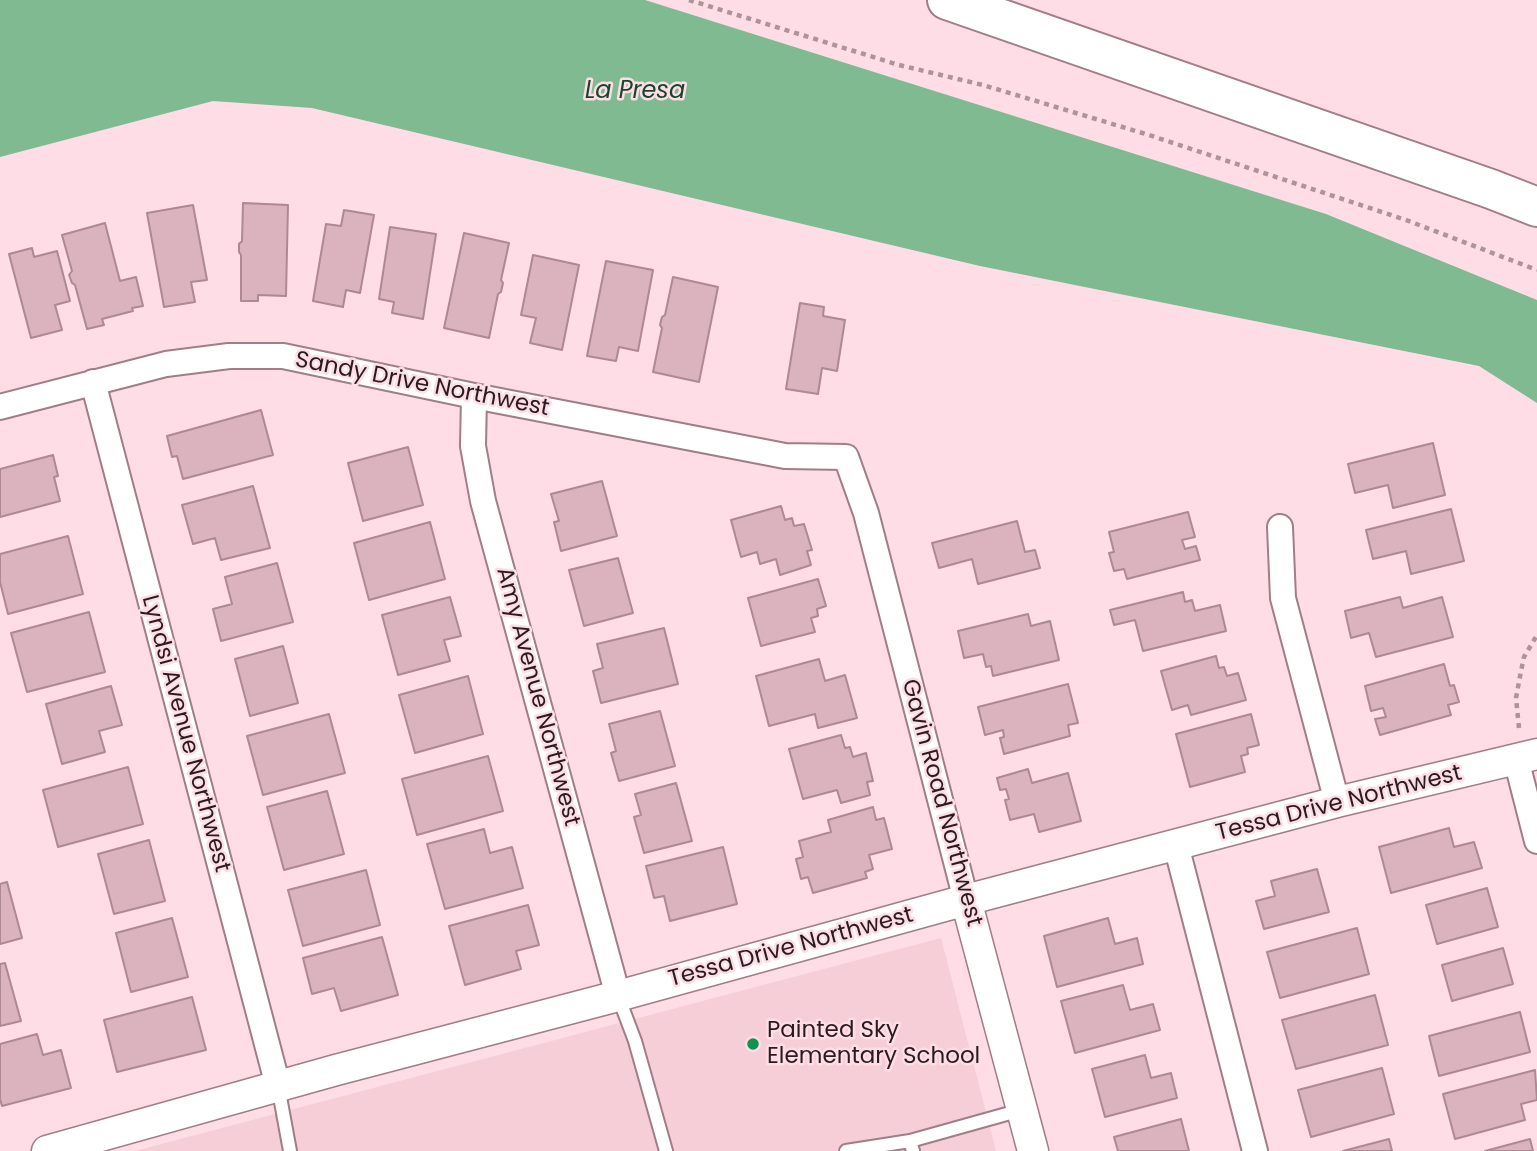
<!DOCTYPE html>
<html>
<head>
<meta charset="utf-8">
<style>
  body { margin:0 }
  canvas { display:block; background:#fedde6 }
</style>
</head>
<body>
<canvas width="1537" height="1151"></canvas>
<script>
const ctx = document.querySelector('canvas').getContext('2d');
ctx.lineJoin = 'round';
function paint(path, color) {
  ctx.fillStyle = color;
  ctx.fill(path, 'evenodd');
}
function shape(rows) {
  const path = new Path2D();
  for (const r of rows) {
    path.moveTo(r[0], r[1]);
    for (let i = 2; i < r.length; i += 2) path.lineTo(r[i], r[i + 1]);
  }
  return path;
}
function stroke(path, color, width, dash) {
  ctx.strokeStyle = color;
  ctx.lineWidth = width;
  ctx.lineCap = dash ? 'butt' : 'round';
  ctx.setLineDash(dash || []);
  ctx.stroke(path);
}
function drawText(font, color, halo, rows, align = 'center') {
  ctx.font = font + ' Poppins,sans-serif';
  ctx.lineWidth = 5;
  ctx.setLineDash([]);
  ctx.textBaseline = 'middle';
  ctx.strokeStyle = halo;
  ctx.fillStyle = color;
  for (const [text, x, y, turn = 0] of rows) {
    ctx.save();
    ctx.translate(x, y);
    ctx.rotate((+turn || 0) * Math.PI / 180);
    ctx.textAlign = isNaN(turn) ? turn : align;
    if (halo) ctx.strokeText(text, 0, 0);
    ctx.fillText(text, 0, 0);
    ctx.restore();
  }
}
paint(shape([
  [941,938,996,1151,135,1151]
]), '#f5ced8');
paint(shape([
  [0,0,645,0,1326,214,1537,300,1537,403,1479,366,980,266,312,108,213,101,0,157]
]), '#7fba91');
const building = shape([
  [243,203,288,205,286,296,258,295,258,301,241,301,241,255,239,252,239,244,242,241,243,203],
  [193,205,207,280,191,282,195,302,164,307,147,213,193,205],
  [344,210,374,215,360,293,346,290,343,307,313,301,326,224,341,226,344,210],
  [105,223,120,281,136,277,143,306,132,308,133,311,102,319,104,325,87,329,75,285,72,283,69,275,72,271,62,235,105,223],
  [390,227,436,234,423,319,392,313,394,302,379,299,390,227],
  [464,233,509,243,501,280,503,283,501,292,498,294,489,338,444,328,464,233],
  [32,248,34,257,57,251,70,301,55,305,62,330,31,338,9,254,32,248],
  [533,255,579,265,562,350,530,343,536,318,521,315,533,255],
  [606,261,653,270,638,351,619,347,616,361,587,356,606,261],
  [673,277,718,287,699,382,653,372,662,328,660,325,662,317,665,315,673,277],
  [800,303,824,307,823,316,845,320,837,371,822,368,818,394,786,389,800,303],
  [261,410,273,455,183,479,177,456,172,457,167,436,261,410],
  [1433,443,1445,495,1393,508,1388,485,1355,493,1348,464,1433,443],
  [408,447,423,505,363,521,348,463,408,447],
  [53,455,58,476,54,477,60,501,0,517,0,469,53,455],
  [602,481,617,536,561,551,554,522,559,521,551,494,602,481],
  [253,486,270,548,221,560,215,538,193,544,182,505,253,486],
  [781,506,785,520,792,518,794,526,804,524,812,550,807,551,811,565,780,575,776,559,760,564,757,552,741,557,731,520,781,506],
  [1451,509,1464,561,1411,574,1406,551,1373,559,1366,530,1451,509],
  [1188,512,1195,537,1182,540,1185,549,1196,546,1200,560,1127,579,1124,569,1114,571,1109,553,1114,552,1109,532,1188,512],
  [1017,521,1025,552,1035,550,1040,568,978,584,972,559,939,568,932,543,1017,521],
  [430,522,445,579,369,600,354,543,430,522],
  [68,536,83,594,8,614,0,582,0,554,68,536],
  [618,558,633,613,584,626,569,570,618,558],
  [277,563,293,622,221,641,213,609,232,604,225,577,277,563],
  [818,579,826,606,817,609,818,616,811,618,815,632,761,646,748,598,818,579],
  [1183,592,1185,602,1192,600,1195,611,1220,605,1226,631,1143,651,1135,620,1114,625,1110,610,1183,592],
  [450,597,461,636,444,640,450,661,398,675,382,615,450,597],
  [1400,597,1403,608,1442,597,1453,637,1376,657,1369,633,1351,638,1345,611,1400,597],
  [89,612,105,672,27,692,11,633,89,612],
  [1028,614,1031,626,1050,621,1059,660,993,676,991,666,986,667,983,654,964,658,958,631,1028,614],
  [664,628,678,684,601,703,593,671,603,668,597,644,664,628],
  [283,646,298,703,250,716,235,659,283,646],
  [1216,656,1219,668,1224,667,1227,676,1238,673,1246,700,1191,715,1188,705,1172,710,1161,671,1216,656],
  [819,659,825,681,845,675,857,718,818,728,815,714,769,726,756,676,819,659],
  [1444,664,1450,686,1454,685,1459,702,1448,705,1451,715,1380,735,1375,719,1386,717,1383,708,1371,711,1365,686,1444,664],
  [468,676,483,734,415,753,399,695,468,676],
  [1068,684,1078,723,1068,725,1070,736,1004,754,1000,738,1004,737,1003,730,985,735,978,707,1068,684],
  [111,686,122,725,99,731,105,752,62,764,46,704,111,686],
  [660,711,675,766,619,781,611,753,616,751,609,724,660,711],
  [329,714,345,773,263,795,247,736,329,714],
  [1251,714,1259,745,1247,748,1248,754,1241,756,1245,772,1190,787,1176,734,1251,714],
  [841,735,845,748,850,747,853,757,866,753,873,781,867,782,870,795,841,803,837,790,803,799,789,749,841,735],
  [488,756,503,811,417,835,402,779,488,756],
  [128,767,143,824,58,847,43,790,128,767],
  [1028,769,1032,783,1068,773,1081,821,1039,832,1034,814,1010,820,1005,800,1009,799,1006,789,1000,790,997,778,1028,769],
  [676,783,692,841,644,853,634,817,641,815,635,794,676,783],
  [327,791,344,854,284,870,267,807,327,791],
  [873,807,876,820,884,818,892,849,869,855,873,869,865,872,867,878,813,893,808,877,801,879,796,859,803,857,799,841,831,832,828,820,873,807],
  [1449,828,1454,847,1474,842,1482,868,1391,893,1379,847,1449,828],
  [484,829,490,853,512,847,523,888,445,909,427,844,484,829],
  [149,840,165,901,114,914,98,854,149,840],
  [723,847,737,904,670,921,664,896,654,898,646,866,723,847],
  [1317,869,1329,912,1264,929,1256,901,1275,896,1271,881,1317,869],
  [366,870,380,925,303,946,288,890,366,870],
  [7,882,22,938,0,944,0,884,7,882],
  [1487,888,1498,927,1437,944,1426,905,1487,888],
  [528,905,539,945,516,951,521,969,465,985,449,926,528,905],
  [172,918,188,977,131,992,116,933,172,918],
  [1108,918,1115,944,1137,938,1143,964,1057,987,1044,936,1108,918],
  [1357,928,1369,974,1280,998,1267,952,1357,928],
  [382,937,398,995,341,1011,334,988,312,994,303,958,382,937],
  [1503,948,1513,984,1452,1001,1442,965,1503,948],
  [5,963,21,1021,0,1026,0,964,5,963],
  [1123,985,1130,1010,1153,1004,1160,1030,1075,1053,1061,1001,1123,985],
  [1375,995,1388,1045,1296,1069,1282,1020,1375,995],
  [192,997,206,1050,117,1072,104,1020,192,997],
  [1520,1012,1530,1052,1439,1076,1429,1036,1520,1012],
  [37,1034,43,1055,61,1050,71,1088,2,1106,0,1099,0,1044,37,1034],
  [1145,1055,1151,1078,1171,1073,1177,1098,1105,1117,1092,1069,1145,1055],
  [1382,1068,1394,1114,1311,1137,1298,1090,1382,1068],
  [1535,1070,1537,1100,1521,1104,1525,1120,1455,1139,1443,1094,1535,1070],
  [1181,1119,1189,1151,1118,1151,1114,1137,1181,1119],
  [1389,1139,1392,1151,1343,1151,1389,1139],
  [1530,1139,1533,1151,1485,1151,1530,1139]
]);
paint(building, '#dbb3be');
stroke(building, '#ae8893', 2);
const service = shape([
  [618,996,635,1041,666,1151],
  [278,1086,290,1151],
  [846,1151,910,1141],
  [913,1151,910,1141,1021,1110]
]);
const minor = shape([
  [93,382,278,1086],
  [474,396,473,446,483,501,618,996],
  [0,407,166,364,229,356,283,356,474,396,785,456,846,457,866,513,966,900],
  [1280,527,1283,598,1337,802],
  [1516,759,1537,841],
  [1176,845,1255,1151]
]);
const tertiary = shape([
  [966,900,1033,1151],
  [47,1151,336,1070,618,996,966,900,1337,802,1537,754]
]);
const motorway = shape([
  [947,0,1491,189,1537,207]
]);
stroke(service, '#a17d87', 16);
stroke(minor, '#a17d87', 28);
stroke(tertiary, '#a17d87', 33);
stroke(motorway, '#a17d87', 42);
stroke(shape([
  [689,0,899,65,983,85,1149,135,1406,220,1537,270],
  [1519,728,1516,698,1521,671,1524,657,1537,635]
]), '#ad939a', 4.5, [5, 5]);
stroke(service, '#fff', 12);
stroke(minor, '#fff', 24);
stroke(tertiary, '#fff', 30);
stroke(motorway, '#fff', 38);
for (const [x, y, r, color] of [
  [753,1044,7,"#10914f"]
]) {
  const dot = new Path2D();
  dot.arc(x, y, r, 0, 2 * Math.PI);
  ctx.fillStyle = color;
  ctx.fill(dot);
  stroke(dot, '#fedde6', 2.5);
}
drawText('23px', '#291b1f', '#fedde6', [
  ["Sandy Drive Northwest",422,385,11],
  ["Amy Avenue Northwest",537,697,75],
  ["Lyndsi Avenue Northwest",185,734,75],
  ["Gavin Road Northwest",941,803,75],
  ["Tessa Drive Northwest",1339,804,-14],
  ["Tessa Drive Northwest",791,948,-15]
]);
drawText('23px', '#291b1f', '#fedde6', [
  ["Painted Sky",767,1031],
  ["Elementary School",767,1057]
], 'left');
drawText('italic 24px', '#184529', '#fedde6', [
  ["La Presa",635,92]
]);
</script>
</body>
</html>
